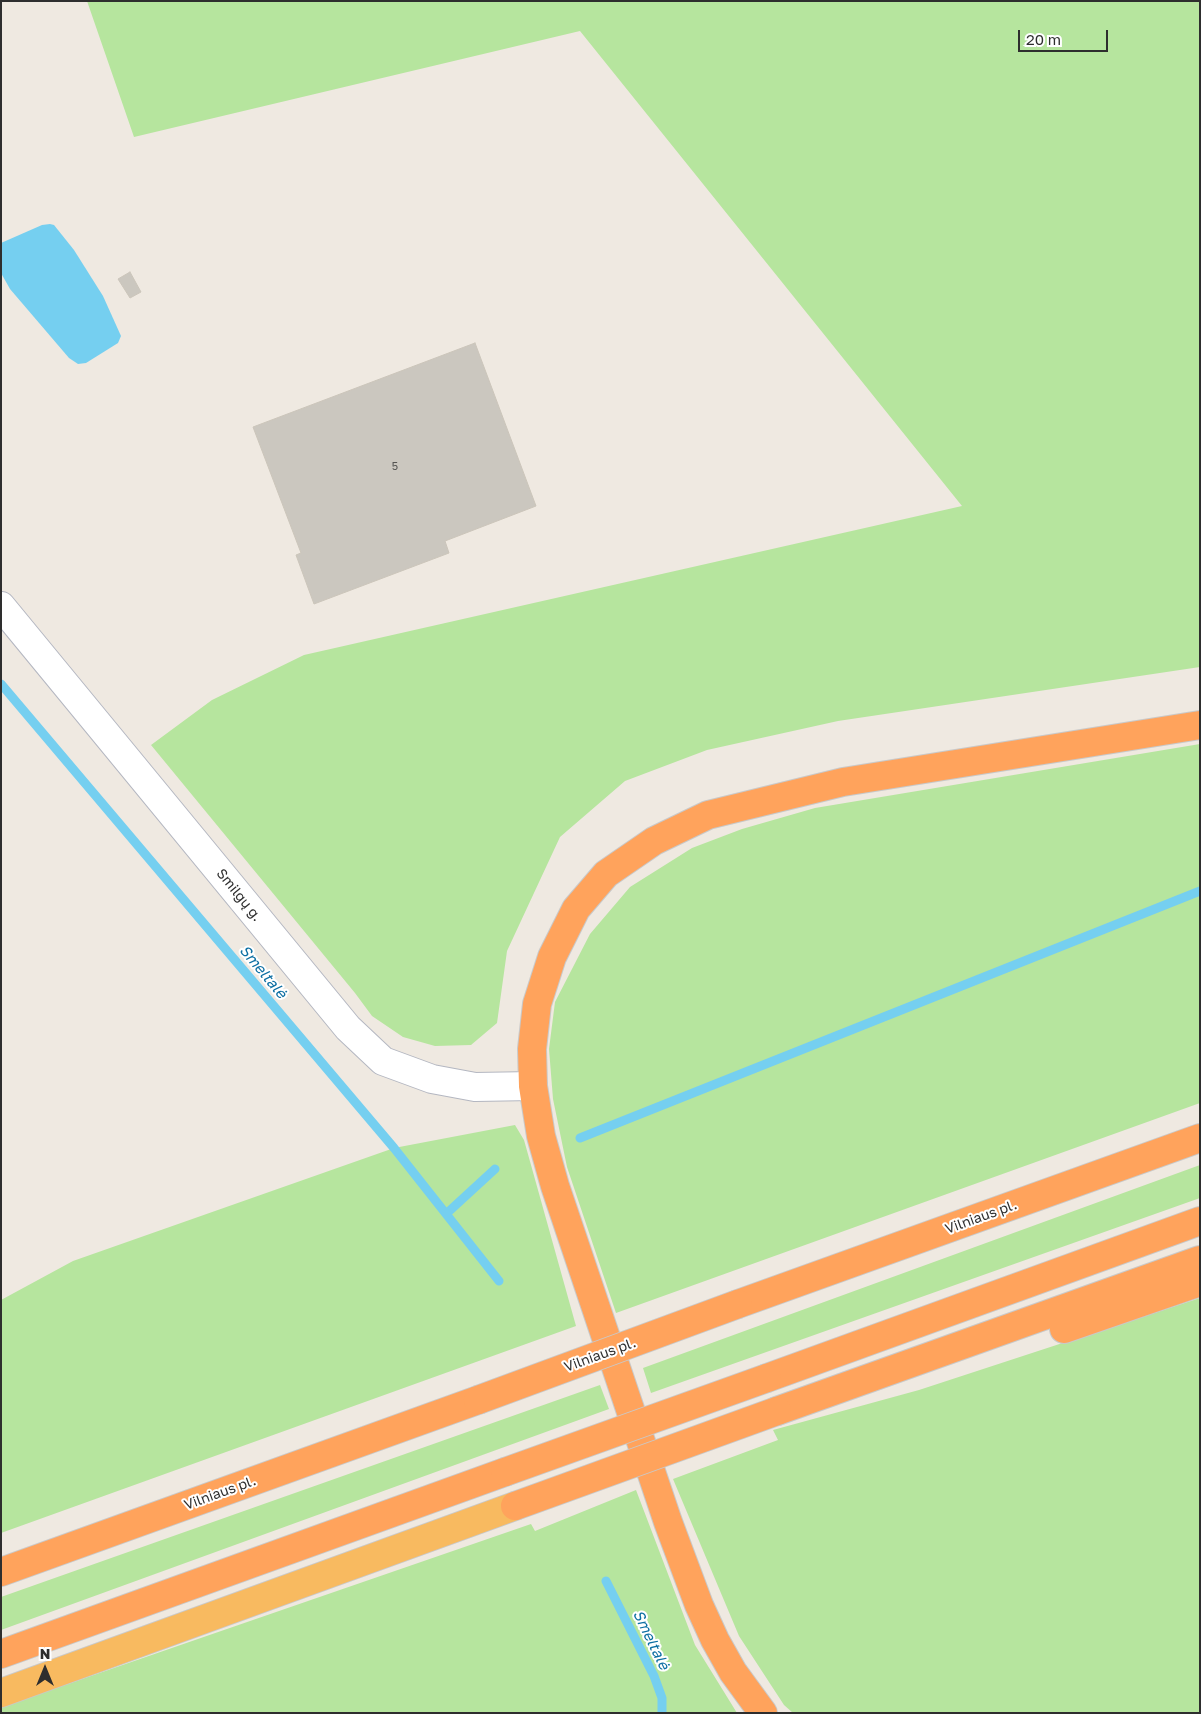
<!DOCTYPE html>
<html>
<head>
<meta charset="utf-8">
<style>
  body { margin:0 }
  #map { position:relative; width:1201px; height:1714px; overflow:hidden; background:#efe9e1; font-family:"Golos Text",sans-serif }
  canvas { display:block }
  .frame { position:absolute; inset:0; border:2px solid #2e2e2e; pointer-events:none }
  .north { position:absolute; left:20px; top:1644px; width:50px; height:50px; -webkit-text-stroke:4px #fff; paint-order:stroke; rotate:0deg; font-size:14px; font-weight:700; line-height:20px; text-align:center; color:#2e2e2e }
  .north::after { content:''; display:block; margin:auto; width:18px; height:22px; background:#2e2e2e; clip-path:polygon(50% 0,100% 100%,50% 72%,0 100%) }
  .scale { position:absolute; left:1018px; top:30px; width:90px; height:22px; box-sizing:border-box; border:2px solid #2e2e2e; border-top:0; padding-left:6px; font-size:15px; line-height:18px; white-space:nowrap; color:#2e2e2e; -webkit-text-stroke:4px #fff; paint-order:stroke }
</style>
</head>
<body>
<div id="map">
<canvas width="1201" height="1714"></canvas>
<div class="frame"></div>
<div class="north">N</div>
<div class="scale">20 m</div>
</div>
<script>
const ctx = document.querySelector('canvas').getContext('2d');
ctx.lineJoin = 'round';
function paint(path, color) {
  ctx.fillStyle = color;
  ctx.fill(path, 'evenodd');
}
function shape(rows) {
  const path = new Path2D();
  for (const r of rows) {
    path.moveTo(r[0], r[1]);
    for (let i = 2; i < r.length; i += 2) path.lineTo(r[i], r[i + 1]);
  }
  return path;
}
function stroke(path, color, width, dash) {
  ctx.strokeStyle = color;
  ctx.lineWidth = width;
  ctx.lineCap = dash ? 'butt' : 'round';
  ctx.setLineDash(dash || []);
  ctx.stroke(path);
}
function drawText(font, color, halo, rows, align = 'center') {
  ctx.font = font + ' "Golos Text",sans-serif';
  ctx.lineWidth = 4;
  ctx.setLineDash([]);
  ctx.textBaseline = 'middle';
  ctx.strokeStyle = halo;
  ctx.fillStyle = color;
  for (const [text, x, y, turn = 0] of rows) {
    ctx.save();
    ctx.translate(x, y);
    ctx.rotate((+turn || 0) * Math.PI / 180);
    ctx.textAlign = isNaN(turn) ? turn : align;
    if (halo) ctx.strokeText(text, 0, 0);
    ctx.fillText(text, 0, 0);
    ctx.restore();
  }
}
paint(shape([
  [87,1,1200,1,1200,667,838,721,707,750,625,781,560,837,507,951,497,1023,471,1045,435,1046,403,1037,372,1016,355,993,151,745,212,700,304,655,962,506,580,31,134,137],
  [1200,744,1200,1103,616,1313,567,1167,553,1099,549,1049,555,1002,590,934,630,887,692,848,742,829,815,808],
  [515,1125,524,1140,576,1326,1,1533,1,1300,73,1261,394,1148],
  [1200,1165,1200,1198,651,1393,643,1368],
  [1200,1298,1200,1713,793,1713,784,1705,739,1636,673,1479,778,1440,773,1430,919,1390],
  [600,1385,609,1409,1,1630,1,1597],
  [636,1490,695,1645,737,1713,1,1713,1,1707,531,1524,535,1531]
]), '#b6e59e');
paint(shape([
  [50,224,54,225,74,250,103,296,121,336,118,343,86,363,78,364,69,358,10,289,1,273,1,243,42,225]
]), '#75cff0');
stroke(shape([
  [1,684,394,1148,499,1281],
  [580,1138,1200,891],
  [446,1214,495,1169],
  [606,1581,654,1676,662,1698,662,1713]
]), '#75cff0', 9);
const building = shape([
  [130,272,141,292,130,298,118,279,130,272],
  [475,343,536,506,445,541,449,553,314,604,296,555,301,553,253,427,475,343]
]);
paint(building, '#cbc7bf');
stroke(building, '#cbc5ba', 1);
const minor = shape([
  [1,606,348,1028,383,1061,432,1079,475,1087,533,1086]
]);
const trunk = shape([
  [1,1693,515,1506]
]);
const motorway = shape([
  [738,1304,1200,1138],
  [1064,1329,1200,1282],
  [767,1378,1200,1221],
  [777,1411,1200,1260],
  [1,1572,478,1400],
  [1,1654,505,1472],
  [763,1713,733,1672,715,1640,699,1605,668,1522,555,1186,541,1136,533,1086,532,1049,537,1004,552,957,576,909,606,874,654,841,708,815,843,782,1200,725]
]);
stroke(minor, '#b4b7c1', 30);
stroke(trunk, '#c9c9c9', 30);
stroke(motorway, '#c9c9c9', 30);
stroke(minor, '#fff', 28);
stroke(trunk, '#f8ba60', 28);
stroke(motorway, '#ffa35c', 28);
const motorwayBridge = shape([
  [478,1400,738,1304],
  [505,1472,767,1378],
  [515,1506,777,1411]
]);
stroke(motorwayBridge, '#c9c9c9', 30, []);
stroke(motorwayBridge, '#ffa35c', 28);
drawText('11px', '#555452', null, [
  ["5",395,467]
]);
drawText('14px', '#2e2e2e', '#fff', [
  ["Smilgų g.",239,895,51],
  ["Vilniaus pl.",981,1217,-20],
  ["Vilniaus pl.",600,1355,-20],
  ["Vilniaus pl.",220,1493,-20]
]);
drawText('italic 15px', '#0d6fa3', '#fff', [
  ["Smeltalė",263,972,50],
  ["Smeltalė",651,1640,64]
]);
</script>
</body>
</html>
